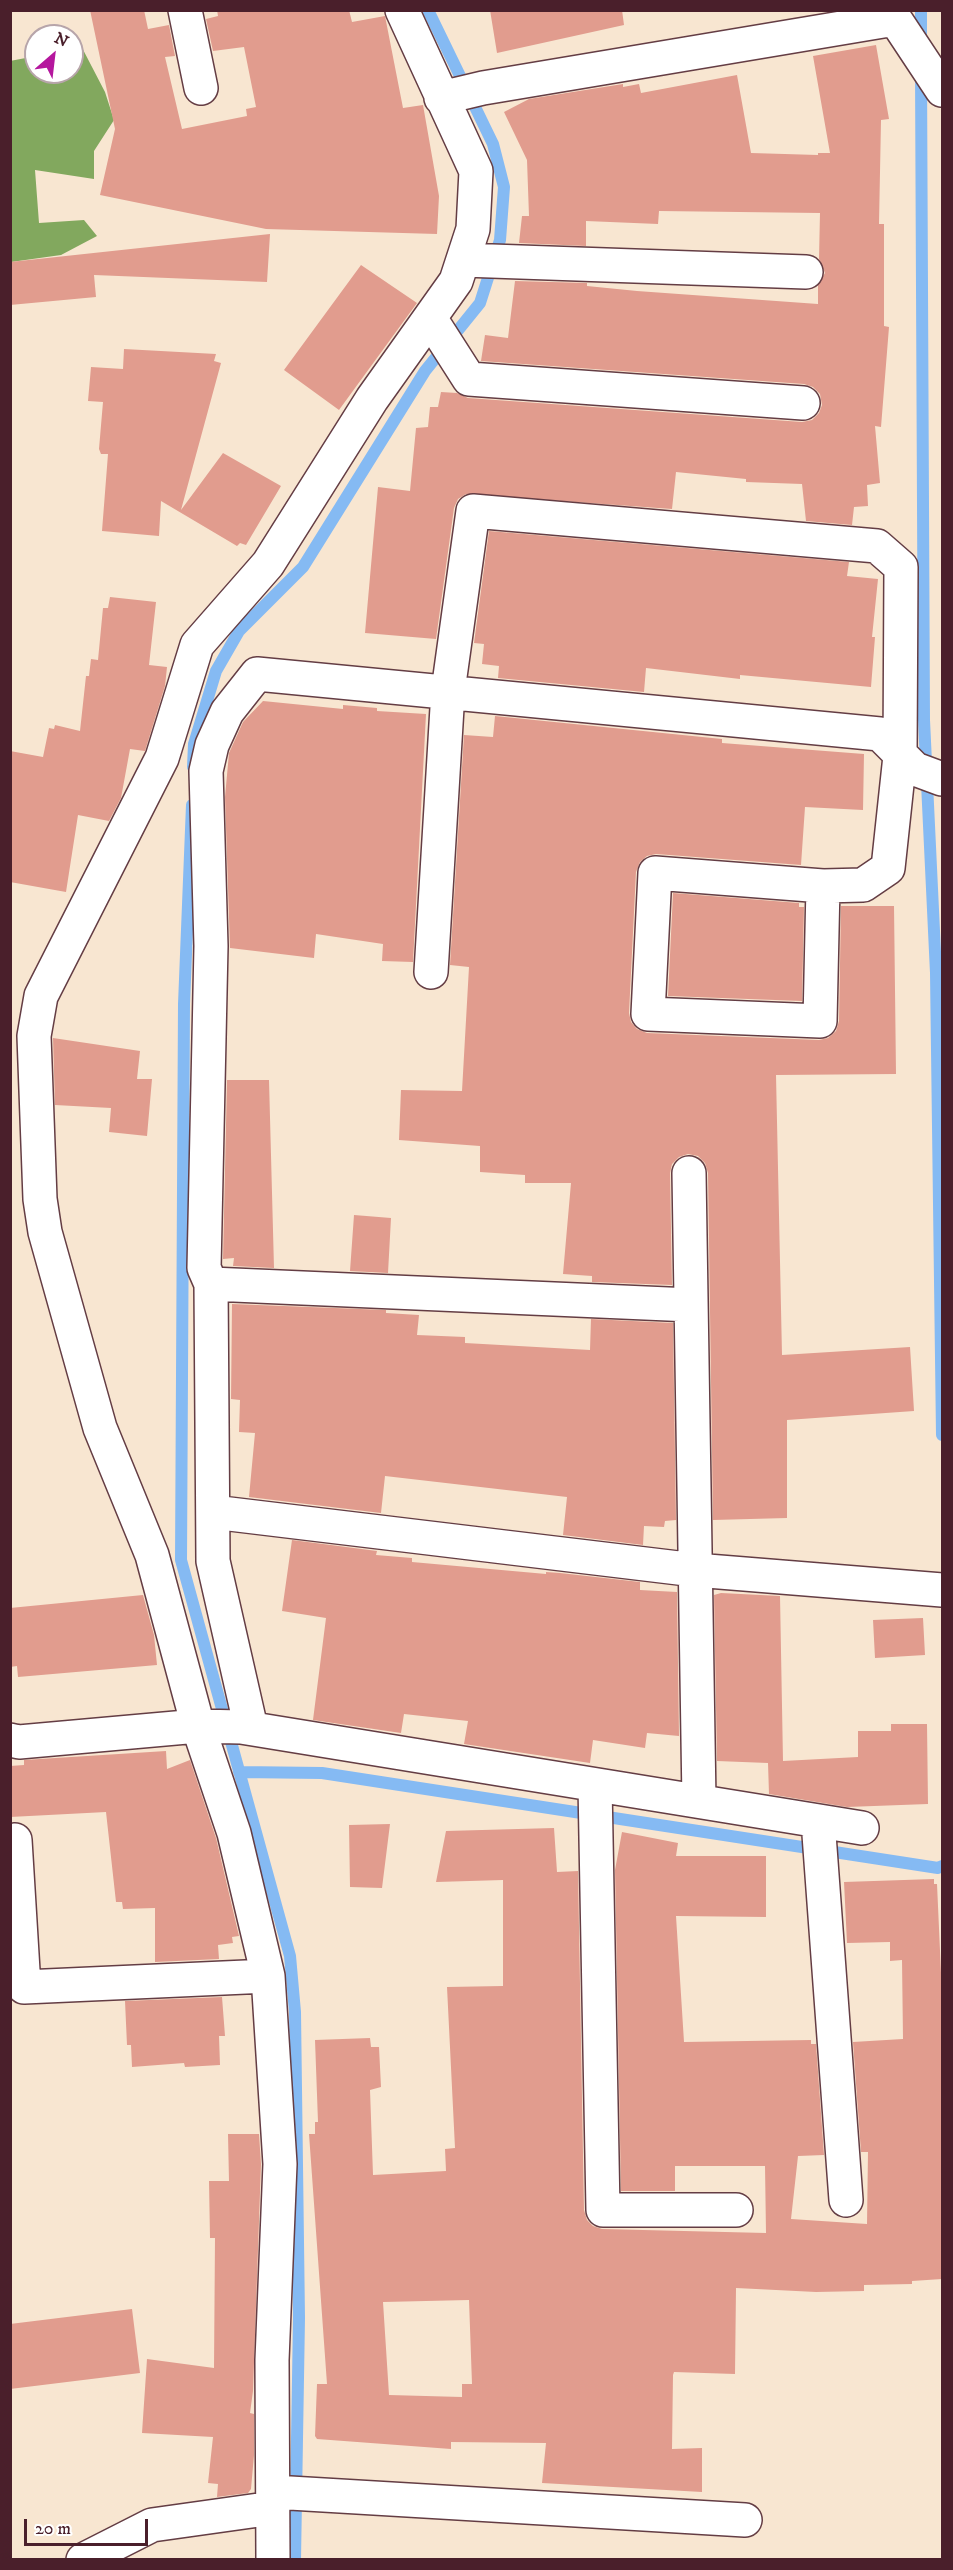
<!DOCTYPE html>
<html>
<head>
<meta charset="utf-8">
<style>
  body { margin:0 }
  #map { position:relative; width:953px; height:2570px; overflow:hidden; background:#f8e6d1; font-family:"IM FELL DW Pica",serif }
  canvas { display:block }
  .frame { position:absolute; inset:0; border:12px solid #4a1f2b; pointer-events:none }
  .north { position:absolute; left:24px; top:24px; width:60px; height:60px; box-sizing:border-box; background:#fff; border:2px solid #b7a5aa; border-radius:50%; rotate:28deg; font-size:16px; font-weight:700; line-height:24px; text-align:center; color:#4a1f2b }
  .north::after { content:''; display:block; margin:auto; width:21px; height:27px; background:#b5179e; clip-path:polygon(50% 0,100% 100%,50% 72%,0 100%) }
  .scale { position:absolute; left:24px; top:2519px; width:124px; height:27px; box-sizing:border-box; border:3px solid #4a1f2b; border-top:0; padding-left:8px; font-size:18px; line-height:21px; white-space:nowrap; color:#4a1f2b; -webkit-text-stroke:4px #fff; paint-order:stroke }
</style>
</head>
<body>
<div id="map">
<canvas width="953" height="2570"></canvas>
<div class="frame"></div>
<div class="north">N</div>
<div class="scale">20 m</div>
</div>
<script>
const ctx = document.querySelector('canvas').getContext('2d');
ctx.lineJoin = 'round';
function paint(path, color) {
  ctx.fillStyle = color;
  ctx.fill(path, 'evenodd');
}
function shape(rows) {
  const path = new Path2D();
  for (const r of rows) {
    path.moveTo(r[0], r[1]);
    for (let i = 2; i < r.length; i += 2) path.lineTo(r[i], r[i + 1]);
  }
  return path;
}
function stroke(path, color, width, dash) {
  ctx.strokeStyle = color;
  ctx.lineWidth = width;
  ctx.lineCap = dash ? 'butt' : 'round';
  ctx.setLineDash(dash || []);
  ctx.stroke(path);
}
paint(shape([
  [78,40,105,92,114,120,94,151,94,179,35,170,39,223,84,220,97,236,61,255,11,262,10,61,36,56,36,72,72,72,72,43]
]), '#82a85e');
stroke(shape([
  [921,42,921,10],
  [921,72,924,720,936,973,942,1435],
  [193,767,194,744,216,671,239,631,303,567,425,371,480,303,500,240,504,187,493,144,428,10],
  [192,805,184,1004,181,1560,290,1956,295,2012,299,2318,295,2560],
  [239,1772,322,1773,938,1868,942,1866]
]), '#85baf3', 12);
paint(shape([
  [90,10,144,10,148,29,169,25,175,56,165,57,182,129,247,116,246,109,256,107,244,47,213,51,206,19,218,16,217,10,349,10,352,22,385,16,403,108,423,105,439,196,437,234,266,229,100,195,115,129],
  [490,10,622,10,624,25,497,53],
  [876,45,889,119,881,120,879,224,884,224,884,326,889,327,881,427,875,426,880,483,867,485,868,506,854,507,852,525,806,521,802,484,746,482,746,479,676,472,672,509,466,494,458,499,454,508,436,639,365,633,378,487,410,491,416,428,428,427,430,407,438,407,441,392,457,393,468,398,802,422,812,420,819,413,822,405,820,394,813,387,804,384,481,361,485,335,508,338,515,281,587,283,587,286,637,291,818,304,818,285,825,273,819,259,820,213,659,211,658,224,586,221,586,246,519,243,522,216,529,216,527,160,504,112,529,99,623,84,623,87,639,84,641,93,737,75,751,153,818,155,818,153,830,153,813,56],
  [270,234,267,282,94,275,96,297,10,305,10,262],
  [361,265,417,303,339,410,284,370],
  [124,349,216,354,214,361,221,363,181,510,223,453,281,486,246,545,240,543,237,546,161,501,159,536,102,531,108,454,101,454,99,449,103,402,88,401,91,367,123,369],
  [489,531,849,562,847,576,878,579,872,637,875,637,871,687,740,675,740,679,646,668,644,692,498,678,499,666,482,664,484,644,474,643],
  [110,597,156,602,149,665,167,667,165,686,145,751,130,749,121,798,109,821,78,815,66,892,10,882,10,751,43,757,49,728,54,729,55,725,80,731,86,676,89,676,91,659,98,660,103,608,108,608],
  [263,701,343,709,343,705,377,708,377,711,426,714,413,962,382,961,383,944,316,934,314,958,230,948,225,797,229,753,243,722],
  [495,716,722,739,722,743,864,754,863,810,805,807,801,865,656,854,647,856,640,862,636,872,629,1013,631,1022,637,1029,647,1033,819,1040,828,1038,836,1031,839,1021,841,906,894,906,896,1074,776,1075,782,1355,910,1347,914,1411,787,1420,787,1518,713,1520,708,1173,705,1163,698,1156,688,1154,679,1157,672,1164,670,1173,672,1285,592,1282,592,1276,563,1274,571,1183,525,1183,525,1175,480,1172,480,1146,399,1140,401,1090,462,1091,469,967,450,965,464,735,493,737],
  [673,893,799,903,799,907,804,907,802,1001,668,996],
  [53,1038,140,1051,137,1079,152,1079,147,1136,109,1132,111,1108,55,1105],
  [227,1080,269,1080,274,1268,233,1266,234,1258,223,1259],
  [354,1215,391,1218,388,1273,350,1271],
  [232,1304,386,1310,386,1313,419,1315,417,1335,465,1337,465,1343,590,1350,591,1319,673,1323,676,1520,665,1521,664,1527,644,1526,643,1545,563,1535,567,1497,385,1476,381,1513,249,1497,255,1433,239,1432,240,1400,231,1399],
  [292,1540,377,1551,376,1555,412,1558,412,1562,546,1574,546,1572,560,1573,640,1582,640,1590,677,1592,679,1736,647,1733,645,1748,593,1740,590,1763,464,1744,468,1721,404,1714,401,1733,313,1720,326,1618,282,1611],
  [721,1593,780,1596,783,1761,858,1757,858,1731,891,1731,891,1724,927,1724,928,1804,847,1807,769,1794,768,1763,717,1761,714,1595],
  [143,1595,154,1635,157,1665,18,1677,17,1666,10,1667,10,1608],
  [923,1618,925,1655,875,1658,873,1620],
  [166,1751,167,1769,190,1760,216,1838,239,1936,232,1937,233,1943,218,1945,219,1959,155,1962,155,1908,123,1909,122,1902,116,1902,106,1812,10,1817,10,1766,24,1765,24,1760],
  [390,1824,382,1888,350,1887,349,1825],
  [554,1828,557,1872,578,1871,584,2210,587,2220,593,2226,602,2229,766,2233,765,2166,675,2166,675,2191,621,2191,615,1870,622,1832,678,1843,676,1856,766,1856,766,1917,676,1916,684,2042,811,2040,811,2044,816,2044,824,2155,798,2156,791,2219,867,2224,868,2152,861,2152,853,2042,903,2039,902,1960,890,1961,890,1942,847,1943,844,1882,934,1879,934,1884,937,1884,942,1995,942,2279,912,2281,912,2284,864,2285,864,2291,816,2292,736,2288,735,2374,674,2372,673,2375,672,2449,702,2448,702,2492,542,2483,546,2443,451,2442,451,2449,317,2439,315,2436,317,2384,327,2384,309,2134,315,2134,315,2122,318,2122,315,2040,370,2038,371,2047,379,2047,381,2087,370,2090,373,2175,446,2171,445,2149,455,2148,447,1987,503,1986,503,1880,436,1882,446,1831],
  [469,2300,472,2384,462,2384,462,2397,389,2395,383,2302],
  [222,1997,225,2036,219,2036,220,2065,185,2067,184,2063,132,2067,131,2045,127,2045,125,2001],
  [228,2134,259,2134,261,2164,253,2391,250,2413,254,2414,254,2455,251,2489,248,2493,217,2497,218,2484,208,2483,213,2437,142,2433,147,2359,214,2368,215,2238,210,2238,209,2181,229,2181],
  [132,2309,140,2373,10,2389,10,2324]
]), '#e19c8e');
const minor = shape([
  [185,10,201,88],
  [441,98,483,88,895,19,942,90],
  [463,260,806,272],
  [430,318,469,379,803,403],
  [431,972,448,691,473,511,877,546,901,567,900,756,888,868,863,885,823,886,655,873,648,1014,820,1021,823,886],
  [689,1173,699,1801],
  [211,1284,204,1268,211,946,206,771,212,745,227,712,257,674,880,734,915,769,942,779],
  [213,1512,695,1570,942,1590],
  [251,1728,213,1561,211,1284,691,1305],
  [10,1740,19,1742,198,1726,241,1727,862,1828],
  [595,1785,603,2210,736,2210],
  [818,1821,846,2200],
  [15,1840,24,1987,268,1976],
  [273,2492,745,2520],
  [83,2560,152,2525,273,2508],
  [273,2560,272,2360,280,2164,268,1976,234,1833,198,1726,152,1555,100,1428,45,1232,40,1199,34,1036,41,996,162,758,197,645,268,564,372,399,456,281,473,229,476,171,402,10]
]);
stroke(minor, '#643d44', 36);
stroke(minor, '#fff', 33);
</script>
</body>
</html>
